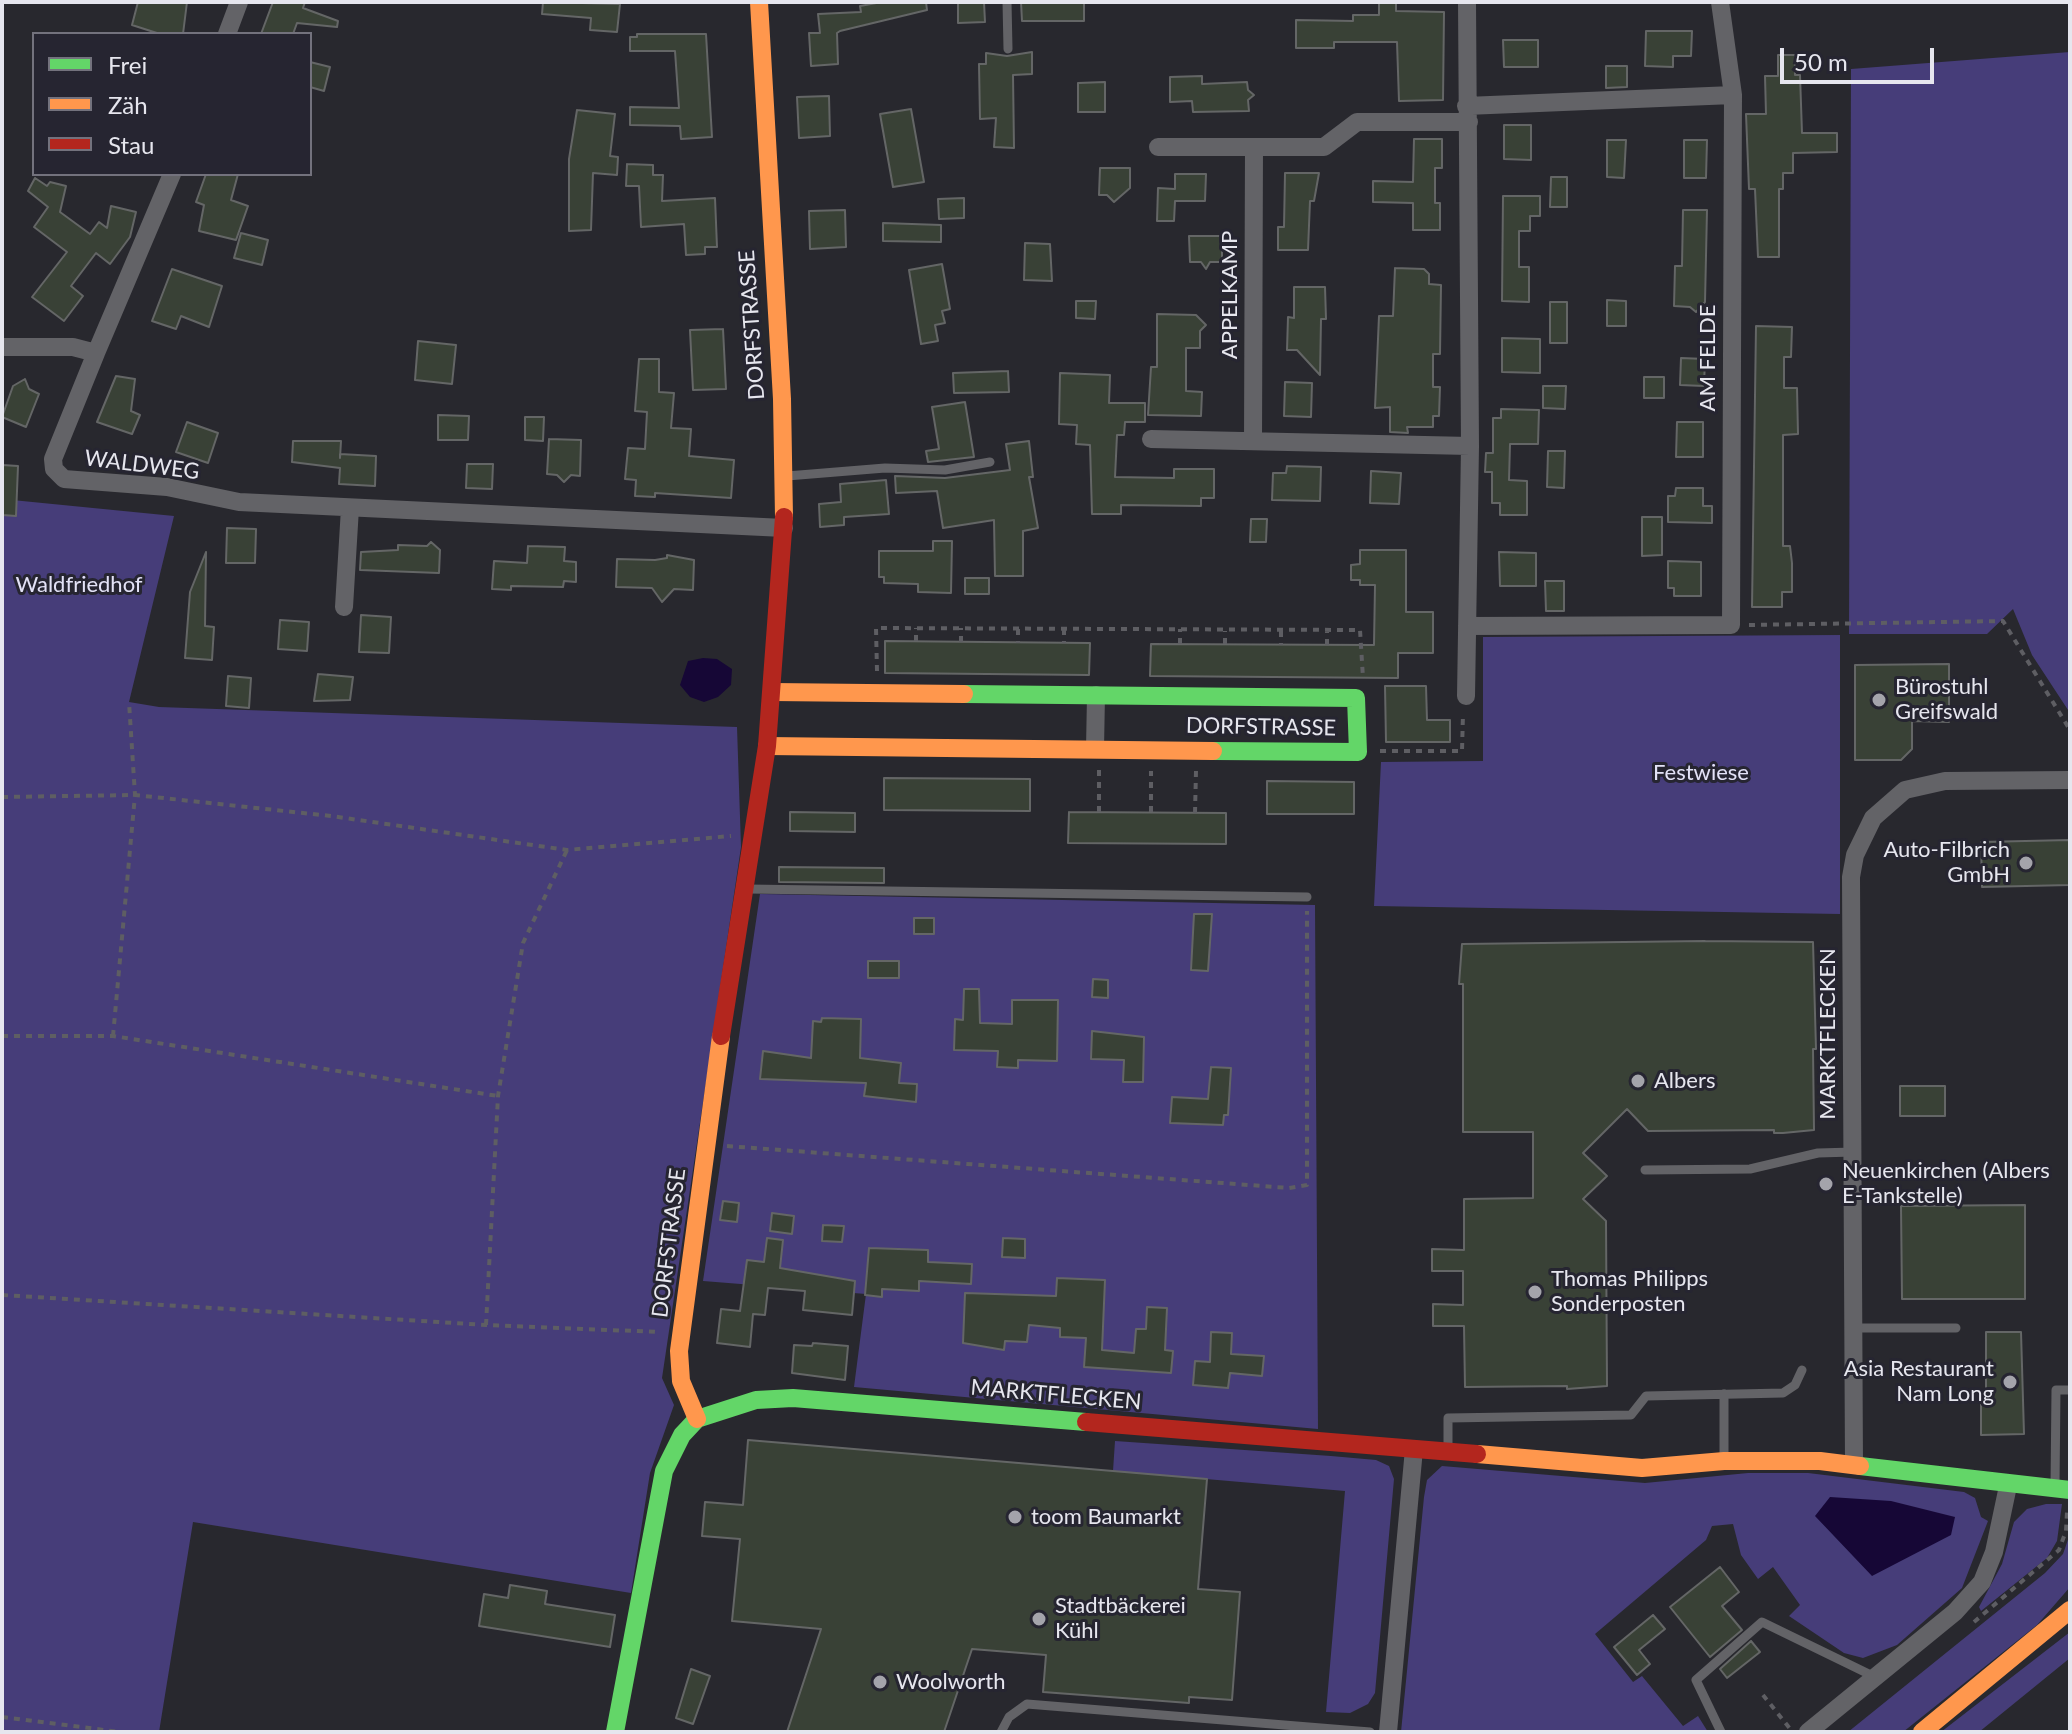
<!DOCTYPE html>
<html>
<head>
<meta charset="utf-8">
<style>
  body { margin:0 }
  #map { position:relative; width:2072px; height:1734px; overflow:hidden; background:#28282e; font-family:Lato,sans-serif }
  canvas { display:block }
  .frame { position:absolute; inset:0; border:4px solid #e6e6ee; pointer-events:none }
  .legend { position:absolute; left:32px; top:32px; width:280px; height:144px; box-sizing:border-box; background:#262531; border:2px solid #73727d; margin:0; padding:10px 14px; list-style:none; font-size:24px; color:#e6e6ee }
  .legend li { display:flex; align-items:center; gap:16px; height:40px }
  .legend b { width:40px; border:2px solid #73727d }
  .scale { position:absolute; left:1780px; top:48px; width:154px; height:36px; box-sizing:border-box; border:4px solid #e6e6ee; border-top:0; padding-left:10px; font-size:24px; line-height:28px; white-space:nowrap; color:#e6e6ee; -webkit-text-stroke:6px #262531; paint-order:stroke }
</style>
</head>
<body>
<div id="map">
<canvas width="2072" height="1734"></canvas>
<div class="frame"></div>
<ul class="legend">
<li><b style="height:10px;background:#63d668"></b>Frei</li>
<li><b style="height:10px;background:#ff974d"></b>Zäh</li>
<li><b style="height:10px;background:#b3261e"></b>Stau</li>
</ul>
<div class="scale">50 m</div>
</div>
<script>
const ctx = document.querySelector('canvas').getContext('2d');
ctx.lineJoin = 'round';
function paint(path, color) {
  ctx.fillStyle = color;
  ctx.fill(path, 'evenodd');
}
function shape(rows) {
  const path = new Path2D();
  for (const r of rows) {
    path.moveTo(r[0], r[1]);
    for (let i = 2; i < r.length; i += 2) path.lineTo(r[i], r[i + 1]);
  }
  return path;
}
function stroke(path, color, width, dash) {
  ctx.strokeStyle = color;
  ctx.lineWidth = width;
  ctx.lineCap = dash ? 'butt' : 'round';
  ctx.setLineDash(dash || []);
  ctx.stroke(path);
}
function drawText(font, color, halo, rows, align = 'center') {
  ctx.font = font + ' Lato,sans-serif';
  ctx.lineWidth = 6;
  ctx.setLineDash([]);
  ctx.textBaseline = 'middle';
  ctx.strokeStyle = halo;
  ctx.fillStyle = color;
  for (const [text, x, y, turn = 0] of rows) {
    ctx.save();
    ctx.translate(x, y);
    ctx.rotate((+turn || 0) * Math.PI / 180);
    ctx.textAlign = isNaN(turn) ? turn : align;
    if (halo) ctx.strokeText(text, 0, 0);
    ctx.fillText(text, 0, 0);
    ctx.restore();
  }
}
paint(shape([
  [2070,52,2070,713,2032,655,2013,609,1987,634,1849,634,1851,69],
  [2,499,174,516,129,702,159,707,737,727,741,847,662,1378,674,1405,650,1473,631,1593,193,1522,159,1732,2,1732],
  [1840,635,1840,914,1374,906,1381,762,1483,761,1483,637],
  [760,894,1315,905,1318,1429,854,1387,866,1294,703,1281],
  [1115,1441,1331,1456,1376,1460,1389,1466,1394,1479,1375,1693,1368,1704,1350,1713,1326,1712,1345,1491,1113,1471],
  [1442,1466,1645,1483,1748,1473,1808,1473,1964,1492,1975,1498,1981,1517,1988,1521,1962,1588,1897,1645,1863,1658,1844,1653,1789,1616,1800,1605,1773,1567,1758,1579,1741,1555,1733,1524,1712,1526,1706,1540,1595,1634,1633,1682,1642,1676,1683,1726,1698,1716,1708,1732,1401,1732,1424,1497,1427,1480],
  [2046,1504,2062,1504,2057,1541,2047,1558,1981,1611,1979,1607,2002,1564,2014,1522,2027,1509],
  [2070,1534,2070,1587,2037,1625,1903,1732,1848,1732,2045,1573,2063,1554],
  [2070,1632,2070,1658,1979,1732,1941,1732]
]), '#463d79');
paint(shape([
  [703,658,717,659,732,669,731,685,718,697,704,702,690,697,680,685,688,661],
  [1830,1497,1891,1501,1955,1517,1951,1535,1872,1576,1815,1516]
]), '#160736');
const building = shape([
  [138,2,187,2,183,34,160,34,132,25,138,2],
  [273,2,305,2,303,8,338,21,337,27,297,23,293,34,261,34,273,2],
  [543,2,620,4,617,32,590,30,591,18,542,14,543,2],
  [882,2,926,2,927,10,840,31,837,33,838,64,811,66,809,33,820,33,818,14,861,12,860,6,882,2],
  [958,2,984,2,985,22,958,23,958,2],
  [1021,2,1084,2,1084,21,1022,21,1021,2],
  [1379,2,1396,2,1396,11,1444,12,1443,100,1399,101,1397,42,1334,42,1334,48,1296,48,1296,20,1353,21,1353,15,1379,15,1379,2],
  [1646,31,1692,31,1691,56,1673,56,1673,67,1645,66,1646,31],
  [637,34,706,34,712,137,681,139,680,126,630,125,630,107,679,108,675,51,630,51,630,37,637,37,637,34],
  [1503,40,1538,40,1538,67,1504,67,1503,40],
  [1032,52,1032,74,1013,75,1014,148,994,147,996,118,980,119,979,64,986,64,986,53,1007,56,1032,52],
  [1778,55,1795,55,1795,75,1800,75,1802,133,1837,133,1837,152,1793,153,1793,173,1783,173,1783,189,1779,189,1779,257,1758,257,1755,189,1749,189,1746,114,1766,114,1765,76,1778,76,1778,55],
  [310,62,330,67,324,91,310,87,310,62],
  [1606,66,1627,66,1627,87,1606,88,1606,66],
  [1202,76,1202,84,1247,82,1248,90,1254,95,1248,100,1249,111,1193,112,1192,101,1170,102,1170,77,1202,76],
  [1105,82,1105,112,1078,112,1078,83,1105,82],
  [829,96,830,136,799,138,797,97,829,96],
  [911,109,924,182,893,187,880,114,911,109],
  [577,110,615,114,610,156,618,157,617,175,593,173,591,230,569,231,569,159,577,110],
  [1504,125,1531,125,1531,160,1504,159,1504,125],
  [1414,139,1442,139,1442,168,1435,168,1435,203,1440,203,1440,230,1413,230,1413,203,1373,202,1373,181,1413,182,1414,139],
  [1607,140,1626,140,1624,178,1607,177,1607,140],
  [1684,140,1707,140,1706,178,1684,178,1684,140],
  [627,164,653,165,653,175,663,175,662,201,715,198,717,247,705,247,705,254,686,255,684,224,641,227,639,186,626,186,627,164],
  [1100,168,1130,168,1130,188,1114,202,1107,195,1099,195,1100,168],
  [1285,173,1319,173,1314,201,1310,201,1308,250,1278,250,1278,227,1284,227,1285,173],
  [206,174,238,174,231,200,248,206,236,240,199,231,204,205,196,202,206,174],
  [1175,174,1206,174,1205,201,1175,201,1174,221,1157,221,1158,188,1175,189,1175,174],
  [1551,177,1567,177,1567,207,1550,207,1551,177],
  [35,178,47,186,50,182,66,186,60,212,90,234,99,222,107,228,111,206,136,212,130,237,110,264,96,253,71,286,83,296,64,321,32,297,67,252,34,227,48,207,28,191,35,178],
  [1503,196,1540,196,1540,216,1530,216,1530,231,1519,231,1519,267,1529,267,1529,302,1502,301,1503,196],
  [964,198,964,218,939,219,938,199,964,198],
  [845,210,846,247,810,249,809,211,845,210],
  [1683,210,1707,210,1705,302,1696,312,1690,307,1674,306,1675,266,1682,266,1683,210],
  [883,223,941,225,941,242,883,241,883,223],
  [241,233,268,240,262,265,234,258,241,233],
  [1189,236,1222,236,1222,262,1210,262,1206,269,1201,262,1190,262,1189,236],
  [1025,243,1050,244,1052,281,1024,280,1025,243],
  [942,264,950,309,942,311,945,323,935,325,938,341,921,344,909,270,942,264],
  [1395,268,1424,269,1429,274,1429,284,1441,285,1440,354,1433,354,1433,387,1440,387,1439,416,1433,416,1433,427,1407,427,1408,433,1390,432,1390,407,1375,408,1379,316,1393,316,1395,268],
  [172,269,222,286,209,327,181,316,176,329,152,321,172,269],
  [1294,287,1325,287,1326,319,1321,319,1320,375,1297,350,1287,350,1288,317,1294,318,1294,287],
  [1607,300,1626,301,1626,326,1607,326,1607,300],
  [1076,301,1096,301,1095,319,1076,318,1076,301],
  [1550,302,1567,302,1567,343,1550,343,1550,302],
  [1157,314,1196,315,1206,325,1200,331,1200,348,1186,348,1186,391,1202,392,1201,416,1148,415,1151,367,1157,367,1157,314],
  [1756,326,1792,327,1791,357,1784,357,1784,388,1797,388,1798,434,1783,435,1783,546,1790,546,1792,563,1792,592,1782,592,1782,607,1752,607,1756,326],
  [723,329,726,389,693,390,690,330,723,329],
  [1502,338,1540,339,1540,373,1502,372,1502,338],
  [418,341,456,345,452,384,415,380,418,341],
  [1681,358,1705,359,1704,386,1680,385,1681,358],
  [639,359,659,359,659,392,674,393,671,428,691,429,689,456,734,460,731,498,655,493,655,497,635,496,636,480,625,479,628,448,645,449,647,412,635,411,639,359],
  [1008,371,1009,392,954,393,953,373,1008,371],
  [1060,373,1110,375,1109,403,1145,403,1145,422,1125,422,1124,435,1117,435,1115,477,1174,478,1174,469,1214,469,1214,498,1201,498,1201,506,1121,505,1121,514,1092,514,1090,445,1076,444,1077,425,1059,424,1060,373],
  [116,376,135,379,131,411,140,415,132,434,97,422,116,376],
  [1644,377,1664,377,1664,398,1644,398,1644,377],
  [25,379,29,389,39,394,26,427,2,417,13,386,25,379],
  [1285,382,1312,383,1311,417,1284,416,1285,382],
  [1543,386,1566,386,1565,409,1543,408,1543,386],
  [965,402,974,457,928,462,926,451,939,449,932,407,965,402],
  [1501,409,1539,410,1538,444,1510,444,1509,480,1527,481,1527,515,1500,515,1500,503,1492,503,1492,472,1485,472,1486,453,1493,453,1493,418,1501,418,1501,409],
  [438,415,469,416,468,440,438,440,438,415],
  [525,417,544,417,543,441,525,440,525,417],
  [187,422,218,433,208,463,176,452,187,422],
  [1677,422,1703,422,1703,457,1676,457,1677,422],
  [549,439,581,440,580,476,571,475,564,482,557,475,547,474,549,439],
  [293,441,341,441,340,458,340,454,376,456,375,486,339,484,340,468,292,462,293,441],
  [1029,441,1033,477,1029,477,1038,528,1023,531,1023,576,995,576,994,520,943,528,937,491,896,493,895,476,945,478,1010,470,1006,444,1029,441],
  [1548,451,1565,451,1564,488,1547,487,1548,451],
  [467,464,493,464,492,489,466,488,467,464],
  [2,465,18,466,16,516,2,515,2,465],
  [1287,466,1321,467,1320,501,1272,500,1273,473,1286,473,1287,466],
  [1371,471,1401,473,1399,504,1370,503,1371,471],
  [886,480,889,514,844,517,844,525,820,527,819,504,841,502,840,484,886,480],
  [1676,488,1703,488,1703,506,1712,506,1712,523,1668,522,1668,496,1675,496,1676,488],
  [1642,517,1662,517,1662,555,1642,556,1642,517],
  [1251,519,1267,519,1266,542,1250,542,1251,519],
  [227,528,256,529,255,563,226,563,227,528],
  [933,541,952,541,951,593,918,592,918,584,884,583,884,577,879,577,879,551,933,551,933,541],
  [431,542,440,550,439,573,360,570,361,552,398,550,398,545,427,546,431,542],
  [528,546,565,547,564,561,576,562,576,582,564,581,563,587,511,586,511,590,492,589,494,561,527,563,528,546],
  [1360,550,1406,550,1406,612,1433,612,1433,653,1398,653,1398,678,1150,676,1151,644,1374,645,1375,585,1360,585,1360,580,1351,580,1351,565,1360,564,1360,550],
  [206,552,205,626,214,627,212,660,185,658,190,592,206,552],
  [1499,552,1536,553,1536,586,1500,586,1499,552],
  [667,555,694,560,693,590,674,589,662,602,652,588,616,587,617,559,655,560,667,558,667,555],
  [1668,561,1701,562,1701,596,1674,596,1674,588,1668,588,1668,561],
  [965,578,989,578,989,594,965,594,965,578],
  [1545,581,1564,581,1564,611,1546,611,1545,581],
  [361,615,391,617,389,653,359,652,361,615],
  [280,620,309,622,307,651,278,649,280,620],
  [885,641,1090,643,1089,675,885,673,885,641],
  [1949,664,1949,722,1912,721,1912,749,1901,760,1855,760,1855,665,1949,664],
  [318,674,353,677,350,700,314,701,318,674],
  [228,676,251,678,249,708,226,706,228,676],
  [1385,686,1426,686,1427,720,1450,720,1450,742,1386,742,1385,686],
  [884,778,1030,779,1030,811,884,810,884,778],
  [1267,781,1354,782,1354,814,1267,814,1267,781],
  [790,812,855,813,855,832,790,831,790,812],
  [1069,812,1226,813,1226,844,1068,843,1069,812],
  [2070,840,2070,885,1982,887,1981,842,2070,840],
  [779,867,884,868,884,883,779,882,779,867],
  [1194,914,1212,914,1208,971,1191,970,1194,914],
  [914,918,934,918,934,934,914,934,914,918],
  [1705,941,1813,942,1816,1049,1813,1049,1814,1130,1783,1133,1774,1133,1774,1130,1648,1131,1627,1109,1583,1153,1607,1176,1583,1199,1606,1221,1607,1386,1567,1389,1567,1386,1465,1387,1464,1326,1433,1326,1433,1304,1463,1305,1463,1271,1432,1271,1432,1249,1464,1250,1464,1199,1533,1198,1533,1132,1463,1132,1463,984,1459,984,1462,944,1705,941],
  [868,961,899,961,899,978,868,978,868,961],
  [1093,979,1108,980,1108,998,1092,997,1093,979],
  [964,989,979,989,980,1023,1012,1024,1012,1000,1058,1000,1057,1061,1018,1060,1018,1068,997,1067,998,1051,954,1050,955,1019,963,1020,964,989],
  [822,1018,861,1019,860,1058,901,1063,899,1083,917,1084,916,1102,864,1096,866,1083,760,1079,763,1051,811,1058,813,1021,821,1022,822,1018],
  [1092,1031,1144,1037,1143,1082,1123,1082,1124,1060,1091,1059,1092,1031],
  [1211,1067,1231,1068,1228,1115,1224,1115,1223,1125,1170,1123,1172,1097,1208,1099,1211,1067],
  [1900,1086,1945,1086,1945,1116,1900,1116,1900,1086],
  [723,1201,739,1203,737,1222,720,1220,723,1201],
  [2025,1205,2025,1299,1902,1299,1901,1206,2025,1205],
  [772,1213,794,1216,792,1234,770,1231,772,1213],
  [823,1225,844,1226,842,1242,822,1241,823,1225],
  [767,1238,783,1240,780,1268,855,1281,852,1315,803,1310,805,1291,768,1288,765,1315,753,1314,750,1347,717,1343,721,1309,740,1311,747,1260,764,1262,767,1238],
  [1003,1238,1025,1239,1025,1258,1002,1257,1003,1238],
  [869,1248,928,1250,928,1262,972,1264,971,1284,919,1281,919,1291,882,1289,882,1297,865,1295,869,1248],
  [1057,1278,1105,1280,1102,1350,1134,1353,1136,1329,1146,1329,1147,1307,1167,1308,1165,1350,1173,1351,1171,1373,1084,1367,1086,1338,1060,1337,1060,1328,1029,1325,1027,1342,1005,1341,1004,1350,963,1343,965,1293,1056,1296,1057,1278],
  [1211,1332,1232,1333,1231,1354,1264,1356,1262,1376,1230,1373,1228,1388,1193,1385,1195,1361,1210,1362,1211,1332],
  [1986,1332,2021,1332,2024,1434,1981,1435,1981,1399,1986,1399,1986,1332],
  [813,1343,848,1346,845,1380,792,1373,794,1345,812,1346,813,1343],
  [748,1440,1207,1479,1198,1589,1240,1592,1232,1700,1189,1697,1189,1703,1043,1692,1046,1655,972,1649,944,1732,787,1732,821,1629,732,1621,740,1539,702,1536,705,1502,743,1505,748,1440],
  [1720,1567,1739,1592,1722,1606,1742,1630,1710,1657,1670,1607,1720,1567],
  [510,1585,547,1591,545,1604,615,1615,610,1647,479,1626,484,1594,508,1598,510,1585],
  [1653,1615,1665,1629,1639,1650,1650,1664,1637,1675,1614,1647,1653,1615],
  [1751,1641,1760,1652,1727,1678,1720,1669,1751,1641],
  [691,1669,710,1676,693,1724,676,1718,691,1669]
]);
paint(building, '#394136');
stroke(building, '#646666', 2);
stroke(shape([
  [1749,625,2003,621,2070,730],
  [1018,629,1018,643],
  [1064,629,1064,643],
  [1281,631,1281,645],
  [916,641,916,628],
  [961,642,961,628],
  [1180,644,1180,629],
  [1225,644,1225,631],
  [1327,645,1327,630],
  [877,671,876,628,1360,630,1363,678],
  [1380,751,1462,751,1463,714],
  [2,797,135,795,331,816,567,850,731,836],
  [1099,812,1099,770],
  [1151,812,1151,771],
  [1195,813,1196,771],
  [2,1036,113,1036,498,1096],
  [113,1036,135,795,129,702],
  [727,1146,1289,1188,1307,1185,1307,911],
  [2,1295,486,1325,659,1332],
  [486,1325,498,1096,523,943,567,850],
  [1974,1622,2059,1550,2066,1531,2067,1512],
  [1763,1695,1791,1730],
  [2,1717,120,1732]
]), '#5e5e63', 4, [6, 6]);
stroke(shape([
  [1007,2,1008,49],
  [787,476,885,468,945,470,990,462],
  [748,889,1307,897],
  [1645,1170,1750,1169,1818,1153,1853,1152],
  [1854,1328,1956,1328],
  [1724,1394,1724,1457],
  [1448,1448,1448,1418,1631,1415,1646,1396,1783,1393,1795,1385,1802,1370],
  [2055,1486,2056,1390,2070,1390],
  [1001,1732,1009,1717,1027,1704,1370,1732],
  [1721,1732,1696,1680,1762,1622,1873,1676]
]), '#636367', 9);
stroke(shape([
  [227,34,239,2],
  [1466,106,1733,95],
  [1158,147,1324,147,1357,122,1469,122],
  [2,347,73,347,96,353,53,459,54,469,64,479,167,487,239,502,784,528],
  [96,353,172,174],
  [1151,439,1470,446],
  [1253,441,1254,148],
  [344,607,350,508],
  [1467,626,1731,625,1733,95,1720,2],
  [1466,696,1470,446,1467,2],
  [1095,749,1096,695],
  [1854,1465,1851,877,1855,855,1873,818,1905,790,1945,781,2070,780],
  [1388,1732,1414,1449],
  [1808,1732,1955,1612,1982,1582,1994,1552,2008,1486]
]), '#636367', 18);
stroke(shape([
  [964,694,1356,698,1358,752,1213,751],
  [1860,1466,2070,1490],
  [615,1732,664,1471,682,1435,697,1419,756,1400,793,1398,1086,1422]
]), '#63d668', 18);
stroke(shape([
  [759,2,782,399,784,517],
  [772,692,964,694],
  [767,746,1213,751],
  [697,1419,681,1381,679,1351,721,1036],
  [1477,1454,1642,1468,1724,1461,1820,1461,1860,1466],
  [1922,1732,2070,1610]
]), '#ff974d', 18);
stroke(shape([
  [721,1036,767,746,784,517],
  [1086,1422,1477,1454]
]), '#b3261e', 18);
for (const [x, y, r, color] of [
  [1879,700,8,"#a4a4ab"],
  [2026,863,8,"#a4a4ab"],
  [1638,1081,8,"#a4a4ab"],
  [1826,1184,8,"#a4a4ab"],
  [1535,1292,8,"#a4a4ab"],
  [2010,1382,8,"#a4a4ab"],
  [1015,1517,8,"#a4a4ab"],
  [1039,1619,8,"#a4a4ab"],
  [880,1682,8,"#a4a4ab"]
]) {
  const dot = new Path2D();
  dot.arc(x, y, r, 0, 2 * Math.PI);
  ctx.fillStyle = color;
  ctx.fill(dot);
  stroke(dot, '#262531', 3);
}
drawText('22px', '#e6e6ee', '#262531', [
  ["APPELKAMP",1230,295,-90],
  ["DORFSTRASSE",752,325,-94],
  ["AM FELDE",1708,358,-90],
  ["WALDWEG",142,465,7],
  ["DORFSTRASSE",1261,727,1],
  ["MARKTFLECKEN",1828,1034,-90],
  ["DORFSTRASSE",669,1243,-83],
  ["MARKTFLECKEN",1056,1395,5]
]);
drawText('22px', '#e3e2f7', '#262531', [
  ["Waldfriedhof",79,585],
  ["Festwiese",1701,773]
]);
drawText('22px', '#e6e6ee', '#262531', [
  ["Bürostuhl",1895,687],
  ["Greifswald",1895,712],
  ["Auto-Filbrich",2010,850,"right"],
  ["GmbH",2010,875,"right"],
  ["Albers",1654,1081],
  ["Neuenkirchen (Albers",1842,1171],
  ["E-Tankstelle)",1842,1196],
  ["Thomas Philipps",1551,1279],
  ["Sonderposten",1551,1304],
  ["Asia Restaurant",1994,1369,"right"],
  ["Nam Long",1994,1394,"right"],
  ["toom Baumarkt",1031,1517],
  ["Stadtbäckerei",1055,1606],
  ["Kühl",1055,1631],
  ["Woolworth",896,1682]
], 'left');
</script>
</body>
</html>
